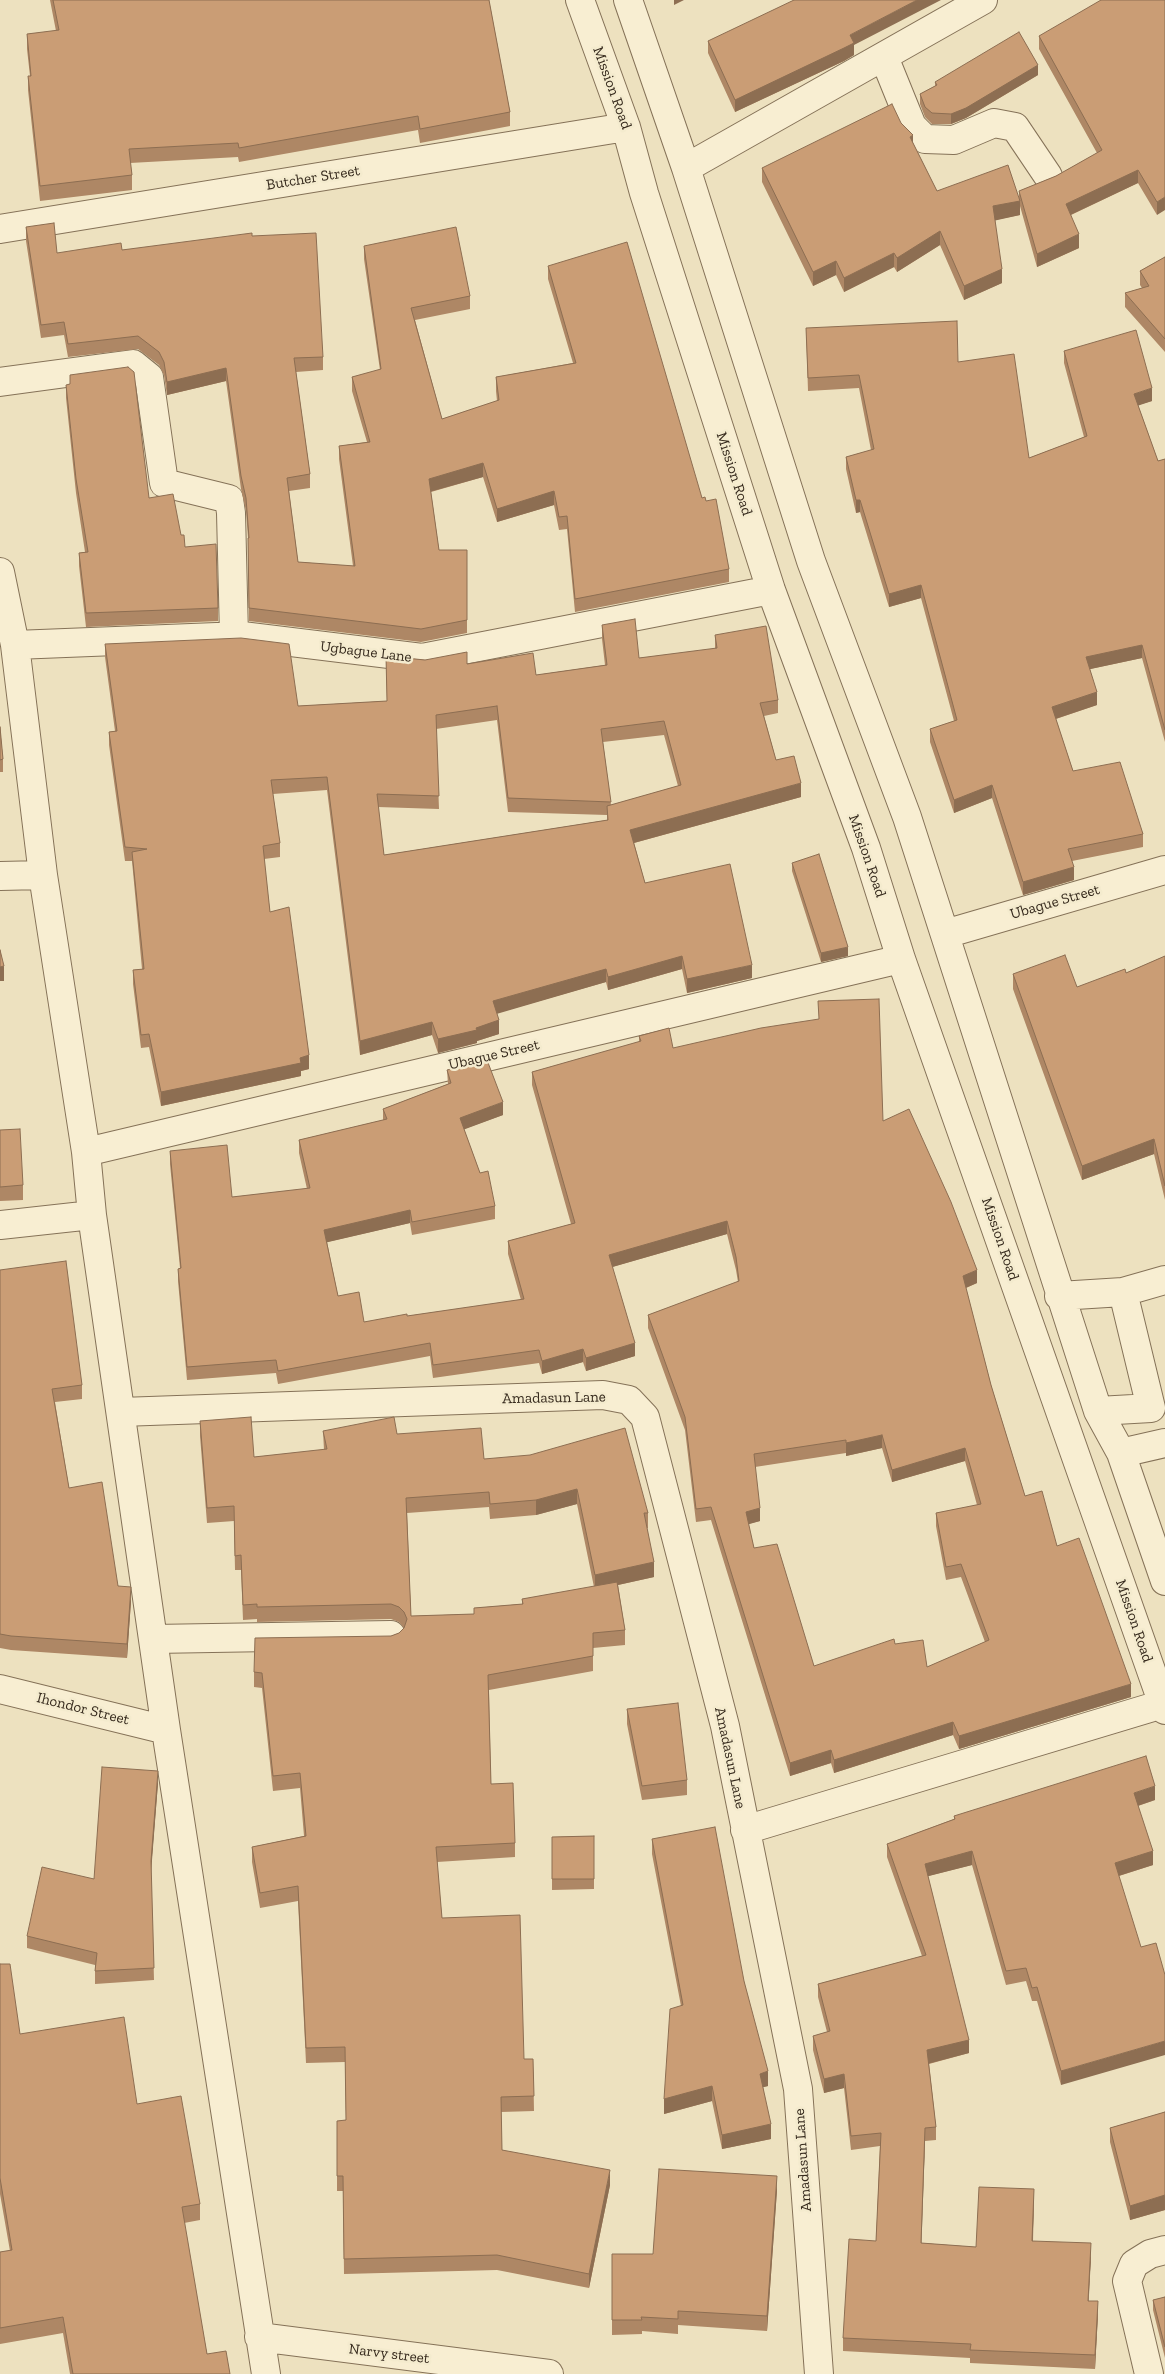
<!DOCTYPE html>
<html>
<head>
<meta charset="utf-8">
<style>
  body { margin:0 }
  canvas { display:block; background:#ede1bf }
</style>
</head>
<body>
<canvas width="1165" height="2374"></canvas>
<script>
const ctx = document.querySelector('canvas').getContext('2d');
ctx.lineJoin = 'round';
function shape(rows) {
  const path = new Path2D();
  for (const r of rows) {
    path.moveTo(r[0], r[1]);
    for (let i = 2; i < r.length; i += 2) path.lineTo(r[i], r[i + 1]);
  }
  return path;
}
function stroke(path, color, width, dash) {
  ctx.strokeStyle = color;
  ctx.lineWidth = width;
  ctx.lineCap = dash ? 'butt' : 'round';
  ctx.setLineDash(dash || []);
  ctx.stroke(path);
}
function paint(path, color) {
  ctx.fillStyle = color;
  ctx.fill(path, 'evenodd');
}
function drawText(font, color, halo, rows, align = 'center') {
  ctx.font = font + ' "Zilla Slab",serif';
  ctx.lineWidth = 5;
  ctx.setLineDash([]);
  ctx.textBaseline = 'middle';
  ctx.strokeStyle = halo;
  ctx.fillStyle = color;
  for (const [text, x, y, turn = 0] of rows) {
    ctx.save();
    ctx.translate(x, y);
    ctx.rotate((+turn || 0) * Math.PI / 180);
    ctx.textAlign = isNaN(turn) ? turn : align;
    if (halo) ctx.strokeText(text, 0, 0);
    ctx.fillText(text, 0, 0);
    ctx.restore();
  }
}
const minor = shape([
  [580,0,626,127,644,193,771,590,866,848,901,959,1165,1710],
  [628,0,686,168,811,561,907,817,1098,1411,1121,1453,1165,1581],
  [884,57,912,126,925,139,954,140,994,123,1015,127,1048,176],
  [686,168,983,0],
  [0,229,626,127],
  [0,382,133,364,149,377,164,483,229,499,231,513,234,636],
  [0,572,15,645,43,875,86,1152,92,1215,166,1730,266,2374],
  [15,645,242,636,422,658,771,590],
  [0,876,43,875],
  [945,934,1165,870],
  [86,1152,901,959],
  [0,1225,92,1215],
  [1123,1292,1165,1280],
  [1059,1296,1123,1292,1151,1408,1098,1411],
  [121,1412,603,1395,629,1400,645,1417,725,1726,798,2089,819,2374],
  [1121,1453,1165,1443],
  [153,1639,391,1635],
  [0,1689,166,1730],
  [745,1830,1163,1704],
  [259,2337,549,2374],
  [1149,2374,1127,2281,1134,2264,1150,2254,1165,2250]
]);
stroke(minor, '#857258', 30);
stroke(minor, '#f8eed2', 28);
paint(shape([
  [50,0,489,0,510,112,510,126,420,143,418,130,239,162,238,157,130,163,132,175,132,190,40,201,28,90,28,76,30,76,27,49,27,34,56,31],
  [1165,0,1157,215,1138,183,1071,215,1079,248,1037,267,1020,206,1020,215,995,220,1002,283,964,300,940,245,897,272,894,267,844,292,836,275,813,286,762,182,762,168,901,123,913,143,937,191,1019,200,1019,191,1056,176,1097,153,1039,49,1039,36],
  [708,41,854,45,854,55,844,61,735,112,708,53],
  [1038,75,966,118,951,124,932,124,925,117,920,104,920,94,935,86,935,82],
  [26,227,57,253,122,250,252,236,323,357,323,370,296,372,310,474,310,488,289,491,298,562,353,566,339,459,339,446,367,442,352,391,352,377,380,370,364,259,364,246,470,296,470,309,415,320,442,419,497,401,496,391,496,377,573,363,548,279,548,266,702,498,706,501,729,569,729,582,575,612,567,529,559,530,554,505,497,522,483,477,431,492,439,550,467,550,467,633,421,642,249,621,248,551,248,538,246,511,241,489,226,381,167,395,164,375,159,365,138,349,68,357,64,335,41,338,26,241],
  [1165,257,1165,352,1125,307,1125,293,1142,288,1140,285,1140,271],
  [806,328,958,362,1029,458,1084,437,1064,363,1064,351,1152,401,1138,405,1158,461,1165,459,1165,742,1142,658,1090,669,1097,705,1056,719,1073,771,1143,834,1143,847,1072,861,1074,880,1023,895,992,798,954,813,930,742,930,729,954,721,921,598,889,607,860,512,856,513,846,469,846,457,871,450,859,388,808,391],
  [66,385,149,498,181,535,185,547,218,608,218,621,86,627,79,566,79,553,85,552,76,493,66,398],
  [602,625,639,658,715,649,715,635,778,700,778,713,764,716,776,760,801,797,634,843,645,883,752,978,687,993,682,969,608,990,606,982,497,1013,499,1034,477,1041,477,1043,438,1053,432,1035,360,1055,327,790,273,794,280,843,280,857,264,859,270,912,309,1069,301,1071,301,1076,161,1106,149,1047,141,1048,133,984,133,970,142,969,132,861,125,861,109,745,109,732,115,731,105,657,105,644,298,706,387,701,386,656,467,664,536,675,605,665,602,639],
  [497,720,508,812,607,815,607,820,384,855,378,807,439,809,436,729],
  [664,735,678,786,611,805,603,742],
  [0,727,3,759,3,772,0,772],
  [792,863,848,956,821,962,792,871],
  [1165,956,1165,1200,1154,1154,1082,1180,1013,989,1013,974,1077,987,1126,973],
  [639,1036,883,1121,977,1283,966,1288,991,1385,1025,1496,1057,1546,1131,1697,959,1749,953,1735,834,1773,831,1763,790,1776,711,1520,696,1522,685,1430,648,1328,648,1315,738,1282,736,1270,727,1234,612,1267,635,1356,586,1371,583,1362,542,1374,539,1363,433,1378,430,1356,278,1384,276,1373,187,1380,178,1281,178,1269,180,1268,170,1164,170,1151,232,1197,307,1189,299,1153,299,1140,383,1120,383,1109,448,1084,447,1070,503,1115,464,1129,480,1173,495,1206,495,1219,412,1235,410,1223,327,1242,338,1296,364,1322,521,1300,508,1254,508,1241,571,1224,532,1085,532,1072,639,1042],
  [882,1448,892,1482,965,1461,977,1505,936,1513,936,1526,946,1580,961,1577,985,1642,927,1667,814,1666,754,1548,748,1524,760,1521,755,1467,846,1453,846,1456],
  [0,1130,23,1185,23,1200,0,1201],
  [0,1270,82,1385,82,1399,55,1402,69,1488,118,1586,131,1601,127,1658,11,1650,0,1648],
  [200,1421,254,1457,324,1450,323,1431,397,1434,484,1459,648,1513,648,1528,647,1528,654,1577,618,1585,625,1630,625,1645,593,1648,593,1671,489,1690,491,1784,515,1843,515,1857,437,1862,442,1918,524,2059,533,2059,534,2111,501,2112,502,2150,610,2185,589,2288,497,2270,344,2274,343,2191,337,2191,337,2121,346,2120,345,2062,306,2063,298,1901,260,1908,252,1862,252,1847,304,1836,300,1788,273,1791,262,1688,254,1687,254,1672,391,1636,399,1633,404,1628,399,1622,391,1619,257,1622,257,1619,243,1620,241,1570,235,1570,234,1521,207,1523,200,1436],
  [577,1504,594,1587,522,1599,522,1604,474,1608,474,1614,411,1616,407,1513,489,1507,490,1519,536,1515],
  [627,1709,687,1780,687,1795,642,1800,627,1724],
  [158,1783,151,1869,154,1980,95,1984,95,1965,27,1948,27,1936,94,1879],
  [1155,1800,1138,1806,1153,1865,1119,1876,1061,2085,1037,2001,1032,2001,1026,1981,1006,1985,972,1865,928,1876,969,2053,929,2064,936,2127,936,2140,925,2141,921,2243,976,2247,1034,2203,1033,2241,1091,2257,1088,2301,1098,2314,1095,2369,970,2363,970,2358,843,2351,843,2338,876,2241,880,2146,851,2150,844,2088,824,2093,813,2050,813,2036,827,2032,818,1997,818,1984,922,1956,887,1857,887,1844,954,1819,954,1816],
  [594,1836,594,1889,552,1890,552,1837],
  [652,1839,744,1981,768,2086,763,2087,771,2139,722,2149,712,2101,664,2114,681,2006,652,1854],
  [0,1964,20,2034,137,2104,200,2204,200,2220,184,2223,207,2354,230,2374,70,2374,63,2333,0,2344,0,2252,10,2251,0,2194],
  [1165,2112,1165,2210,1130,2220,1110,2142,1110,2128],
  [777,2190,767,2331,678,2325,678,2334,642,2331,642,2334,612,2335,612,2254,653,2254],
  [1165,2297,1165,2358,1153,2310,1153,2300]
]), '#ae8765');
paint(shape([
  [674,0,684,0,674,5],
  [917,0,941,0,854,45,854,55,844,61,735,112,735,100,850,35],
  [1038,65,1038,75,966,118,951,124,951,114],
  [913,135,913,149,910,137],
  [1138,170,1138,183,1066,217,1066,204],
  [1165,197,1165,210,1157,215,1157,202],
  [1020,201,1020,215,993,221,993,206],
  [940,231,940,245,897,272,897,258],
  [1079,234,1079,248,1037,267,1037,254],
  [894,253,894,267,844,292,844,278],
  [836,261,836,275,813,286,813,272],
  [1002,269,1002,283,964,300,964,286],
  [226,368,226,381,167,395,167,382],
  [1152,388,1152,401,1134,407,1134,394],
  [483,463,483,477,429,492,429,479],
  [554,491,554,505,497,522,497,509],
  [856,500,860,500,860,512,856,513],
  [921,585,921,598,889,607,889,594],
  [1142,645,1142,658,1086,670,1086,657],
  [1097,692,1097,705,1052,720,1052,707],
  [801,783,801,797,630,844,630,830],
  [992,785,992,798,954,813,954,800],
  [1074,867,1074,880,1023,895,1023,882],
  [848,947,848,956,821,962,821,953],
  [682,956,682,969,608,990,608,977],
  [752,965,752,978,687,993,687,979],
  [4,966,4,981,0,981,0,967],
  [606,969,606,982,493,1015,493,1001],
  [499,1020,499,1034,477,1041,477,1043,438,1053,438,1039],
  [432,1022,432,1035,360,1055,360,1041],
  [309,1055,309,1069,301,1071,301,1076,161,1106,161,1092],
  [503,1102,503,1115,460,1131,460,1118],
  [1154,1139,1154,1154,1082,1180,1082,1166],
  [410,1210,410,1223,324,1243,324,1230],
  [727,1221,727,1234,609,1268,609,1255],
  [977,1270,977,1283,963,1289,963,1276],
  [635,1343,635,1356,586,1371,586,1358],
  [583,1349,583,1362,542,1374,542,1361],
  [882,1435,882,1448,846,1456,846,1443],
  [965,1448,965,1461,892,1482,892,1470],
  [577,1489,577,1504,536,1515,536,1500],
  [760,1508,760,1521,746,1525,746,1512],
  [654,1562,654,1577,595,1590,595,1575],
  [131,1587,131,1601,127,1658,127,1644],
  [1131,1684,1131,1697,959,1749,959,1736],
  [953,1722,953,1735,834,1773,834,1760],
  [831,1750,831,1763,790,1776,790,1763],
  [158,1771,158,1783,151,1873,151,1861],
  [1155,1786,1155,1800,1134,1807,1134,1793],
  [972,1851,972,1865,925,1877,925,1864],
  [1153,1851,1153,1865,1115,1877,1115,1863],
  [969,2040,969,2053,927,2064,927,2050],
  [1165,2041,1165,2055,1061,2085,1061,2071],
  [768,2071,768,2086,760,2088,760,2074],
  [844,2074,844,2088,824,2093,824,2079],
  [712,2086,712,2101,664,2114,664,2099],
  [771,2124,771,2139,722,2149,722,2135],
  [925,2128,925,2141,921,2257,921,2243],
  [610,2170,610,2185,589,2288,589,2274],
  [777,2176,777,2190,767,2331,767,2316],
  [1034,2189,1034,2203,1032,2254,1032,2241],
  [1165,2195,1165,2210,1130,2220,1130,2206],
  [1091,2243,1091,2257,1088,2314,1088,2301],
  [1098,2301,1098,2314,1095,2369,1095,2355]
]), '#8d6e52');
const building = shape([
  [53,0,489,0,510,112,420,129,418,116,239,148,238,143,129,149,132,175,40,186,28,76,31,76,27,34,59,30,53,0],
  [794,0,917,0,850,35,854,43,844,48,735,100,708,41,794,0],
  [1101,0,1165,0,1165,197,1157,202,1138,170,1066,204,1079,234,1037,254,1019,191,1056,176,1102,150,1039,36,1101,0],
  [1019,32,1038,65,966,108,951,114,932,113,925,107,920,94,937,85,935,82,1019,32],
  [892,104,901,123,913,135,910,137,937,191,1008,165,1020,201,993,206,1002,269,964,286,940,231,897,258,894,253,844,278,836,261,813,272,762,168,892,104],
  [54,223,57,253,121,243,122,250,252,233,252,236,316,233,323,357,294,358,310,474,287,478,298,562,355,566,339,446,370,442,352,377,381,369,364,246,456,227,470,296,411,308,442,419,499,400,496,377,576,363,548,266,627,242,702,498,705,497,706,501,716,499,729,569,575,599,567,516,559,517,554,491,497,509,483,463,429,479,439,550,467,550,467,620,421,629,249,608,248,538,249,538,246,498,241,476,226,368,167,382,164,362,159,352,138,336,68,344,64,322,41,325,26,227,54,223],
  [1165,257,1165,339,1125,293,1149,286,1140,271,1165,257],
  [957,321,958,362,1014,354,1029,458,1087,436,1064,351,1136,330,1152,388,1134,394,1158,461,1165,459,1165,730,1142,645,1086,657,1097,692,1052,707,1073,771,1120,762,1143,834,1068,849,1074,867,1023,882,992,785,954,800,930,729,957,720,921,585,889,594,860,500,856,500,846,457,874,449,859,375,808,378,806,328,957,321],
  [128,367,134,372,149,498,173,494,181,535,184,535,185,547,216,544,218,608,86,613,79,553,88,552,76,479,66,385,70,384,70,375,128,367],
  [635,619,639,658,717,648,715,635,766,626,778,700,760,703,776,760,794,756,801,783,630,830,645,883,730,864,752,965,687,979,682,956,608,977,606,969,493,1001,499,1020,476,1028,477,1030,438,1039,432,1022,360,1041,327,777,271,780,280,843,263,846,270,912,289,907,309,1055,300,1058,301,1063,161,1092,149,1034,141,1035,133,970,144,969,132,852,147,849,125,847,109,732,117,731,105,644,241,638,289,644,298,706,387,701,386,656,425,660,467,652,467,664,533,653,536,675,607,665,602,625,635,619],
  [497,706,508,798,611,802,601,729,664,721,681,785,607,806,608,820,384,855,377,794,439,796,436,715,497,706],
  [0,727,3,759,0,760,0,727],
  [819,854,848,947,821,953,792,863,819,854],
  [0,950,4,966,0,967,0,950],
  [1065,955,1077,987,1125,969,1126,973,1165,956,1165,1186,1154,1139,1082,1166,1013,974,1065,955],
  [879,999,883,1121,909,1109,951,1202,977,1270,963,1276,991,1385,1025,1496,1042,1491,1057,1546,1079,1538,1131,1684,959,1736,953,1722,834,1760,831,1750,790,1763,711,1507,696,1509,685,1417,648,1315,739,1281,736,1257,727,1221,609,1255,635,1343,586,1358,583,1349,542,1361,539,1350,433,1365,430,1343,278,1371,276,1360,187,1367,178,1269,181,1268,170,1151,227,1145,232,1197,310,1188,299,1140,387,1119,383,1109,451,1083,447,1070,487,1060,503,1102,460,1118,480,1173,488,1171,495,1206,412,1222,410,1210,324,1230,338,1296,359,1292,364,1322,407,1314,407,1316,524,1299,508,1241,575,1223,532,1072,641,1041,639,1036,669,1028,673,1048,761,1028,819,1019,818,1001,879,999],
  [882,1435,892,1470,965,1448,981,1504,936,1513,946,1567,961,1564,989,1640,927,1667,923,1640,895,1644,894,1639,814,1666,777,1544,754,1548,746,1512,760,1508,754,1454,846,1440,846,1443,882,1435],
  [20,1129,23,1185,0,1187,0,1130,20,1129],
  [66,1261,82,1385,52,1389,69,1488,102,1482,118,1586,131,1587,127,1644,11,1636,0,1634,0,1270,66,1261],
  [251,1417,254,1457,327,1449,323,1431,394,1417,397,1434,481,1428,484,1459,530,1455,625,1428,648,1513,644,1513,654,1562,595,1575,577,1489,536,1500,490,1504,489,1492,406,1498,411,1616,474,1614,474,1608,523,1604,522,1599,617,1582,625,1630,593,1633,593,1656,488,1675,491,1784,513,1783,515,1843,436,1847,442,1918,520,1915,524,2059,533,2059,534,2096,501,2097,502,2150,610,2170,589,2274,497,2255,344,2259,343,2176,337,2176,337,2121,346,2120,345,2047,306,2048,298,1886,260,1893,252,1847,306,1836,300,1773,273,1776,262,1673,254,1672,255,1638,391,1636,399,1633,404,1628,407,1619,404,1612,399,1607,391,1604,257,1607,257,1604,243,1605,241,1555,235,1556,234,1506,207,1508,200,1421,251,1417],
  [678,1703,687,1780,642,1786,627,1709,678,1703],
  [1146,1756,1155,1786,1134,1793,1153,1851,1115,1863,1141,1947,1156,1943,1165,1975,1165,2041,1061,2071,1037,1987,1032,1988,1026,1968,1006,1971,972,1851,925,1864,969,2040,927,2050,936,2127,925,2128,921,2243,976,2247,979,2187,1034,2189,1032,2241,1091,2243,1088,2301,1098,2301,1095,2355,970,2350,971,2344,843,2338,849,2239,876,2241,881,2133,851,2136,844,2074,824,2079,813,2036,830,2031,818,1984,926,1955,887,1844,955,1819,954,1816,1146,1756],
  [102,1767,158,1771,151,1861,154,1968,95,1971,97,1953,27,1936,42,1867,94,1879,102,1767],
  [715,1827,744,1981,768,2071,760,2074,771,2124,722,2135,712,2086,664,2099,670,2009,683,2005,652,1839,715,1827],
  [594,1836,594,1879,552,1879,552,1837,594,1836],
  [0,1964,10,1964,20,2034,124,2017,137,2104,181,2096,200,2204,182,2207,207,2354,226,2351,230,2374,73,2374,63,2317,0,2328,0,2252,12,2250,0,2178,0,1964],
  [1165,2112,1165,2195,1130,2206,1110,2128,1165,2112],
  [659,2169,777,2176,767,2316,678,2311,678,2319,641,2317,642,2320,612,2320,612,2254,653,2254,659,2169],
  [1165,2297,1165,2347,1153,2300,1165,2297]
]);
paint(building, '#ca9d75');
stroke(building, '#8d6e52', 1);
drawText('15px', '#35291c', '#f4ebce', [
  ["Mission Road",612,88,70],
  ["Butcher Street",313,178,-9],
  ["Mission Road",734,474,72],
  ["Ugbague Lane",366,652,7],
  ["Mission Road",867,856,71],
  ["Ubague Street",1055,902,-16],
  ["Ubague Street",494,1055,-13],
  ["Mission Road",1000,1239,71],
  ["Amadasun Lane",554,1398,-1],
  ["Mission Road",1134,1621,71],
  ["Ihondor Street",83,1709,14],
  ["Amadasun Lane",730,1758,78],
  ["Amadasun Lane",803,2160,-94],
  ["Narvy street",389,2354,7]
]);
</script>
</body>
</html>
